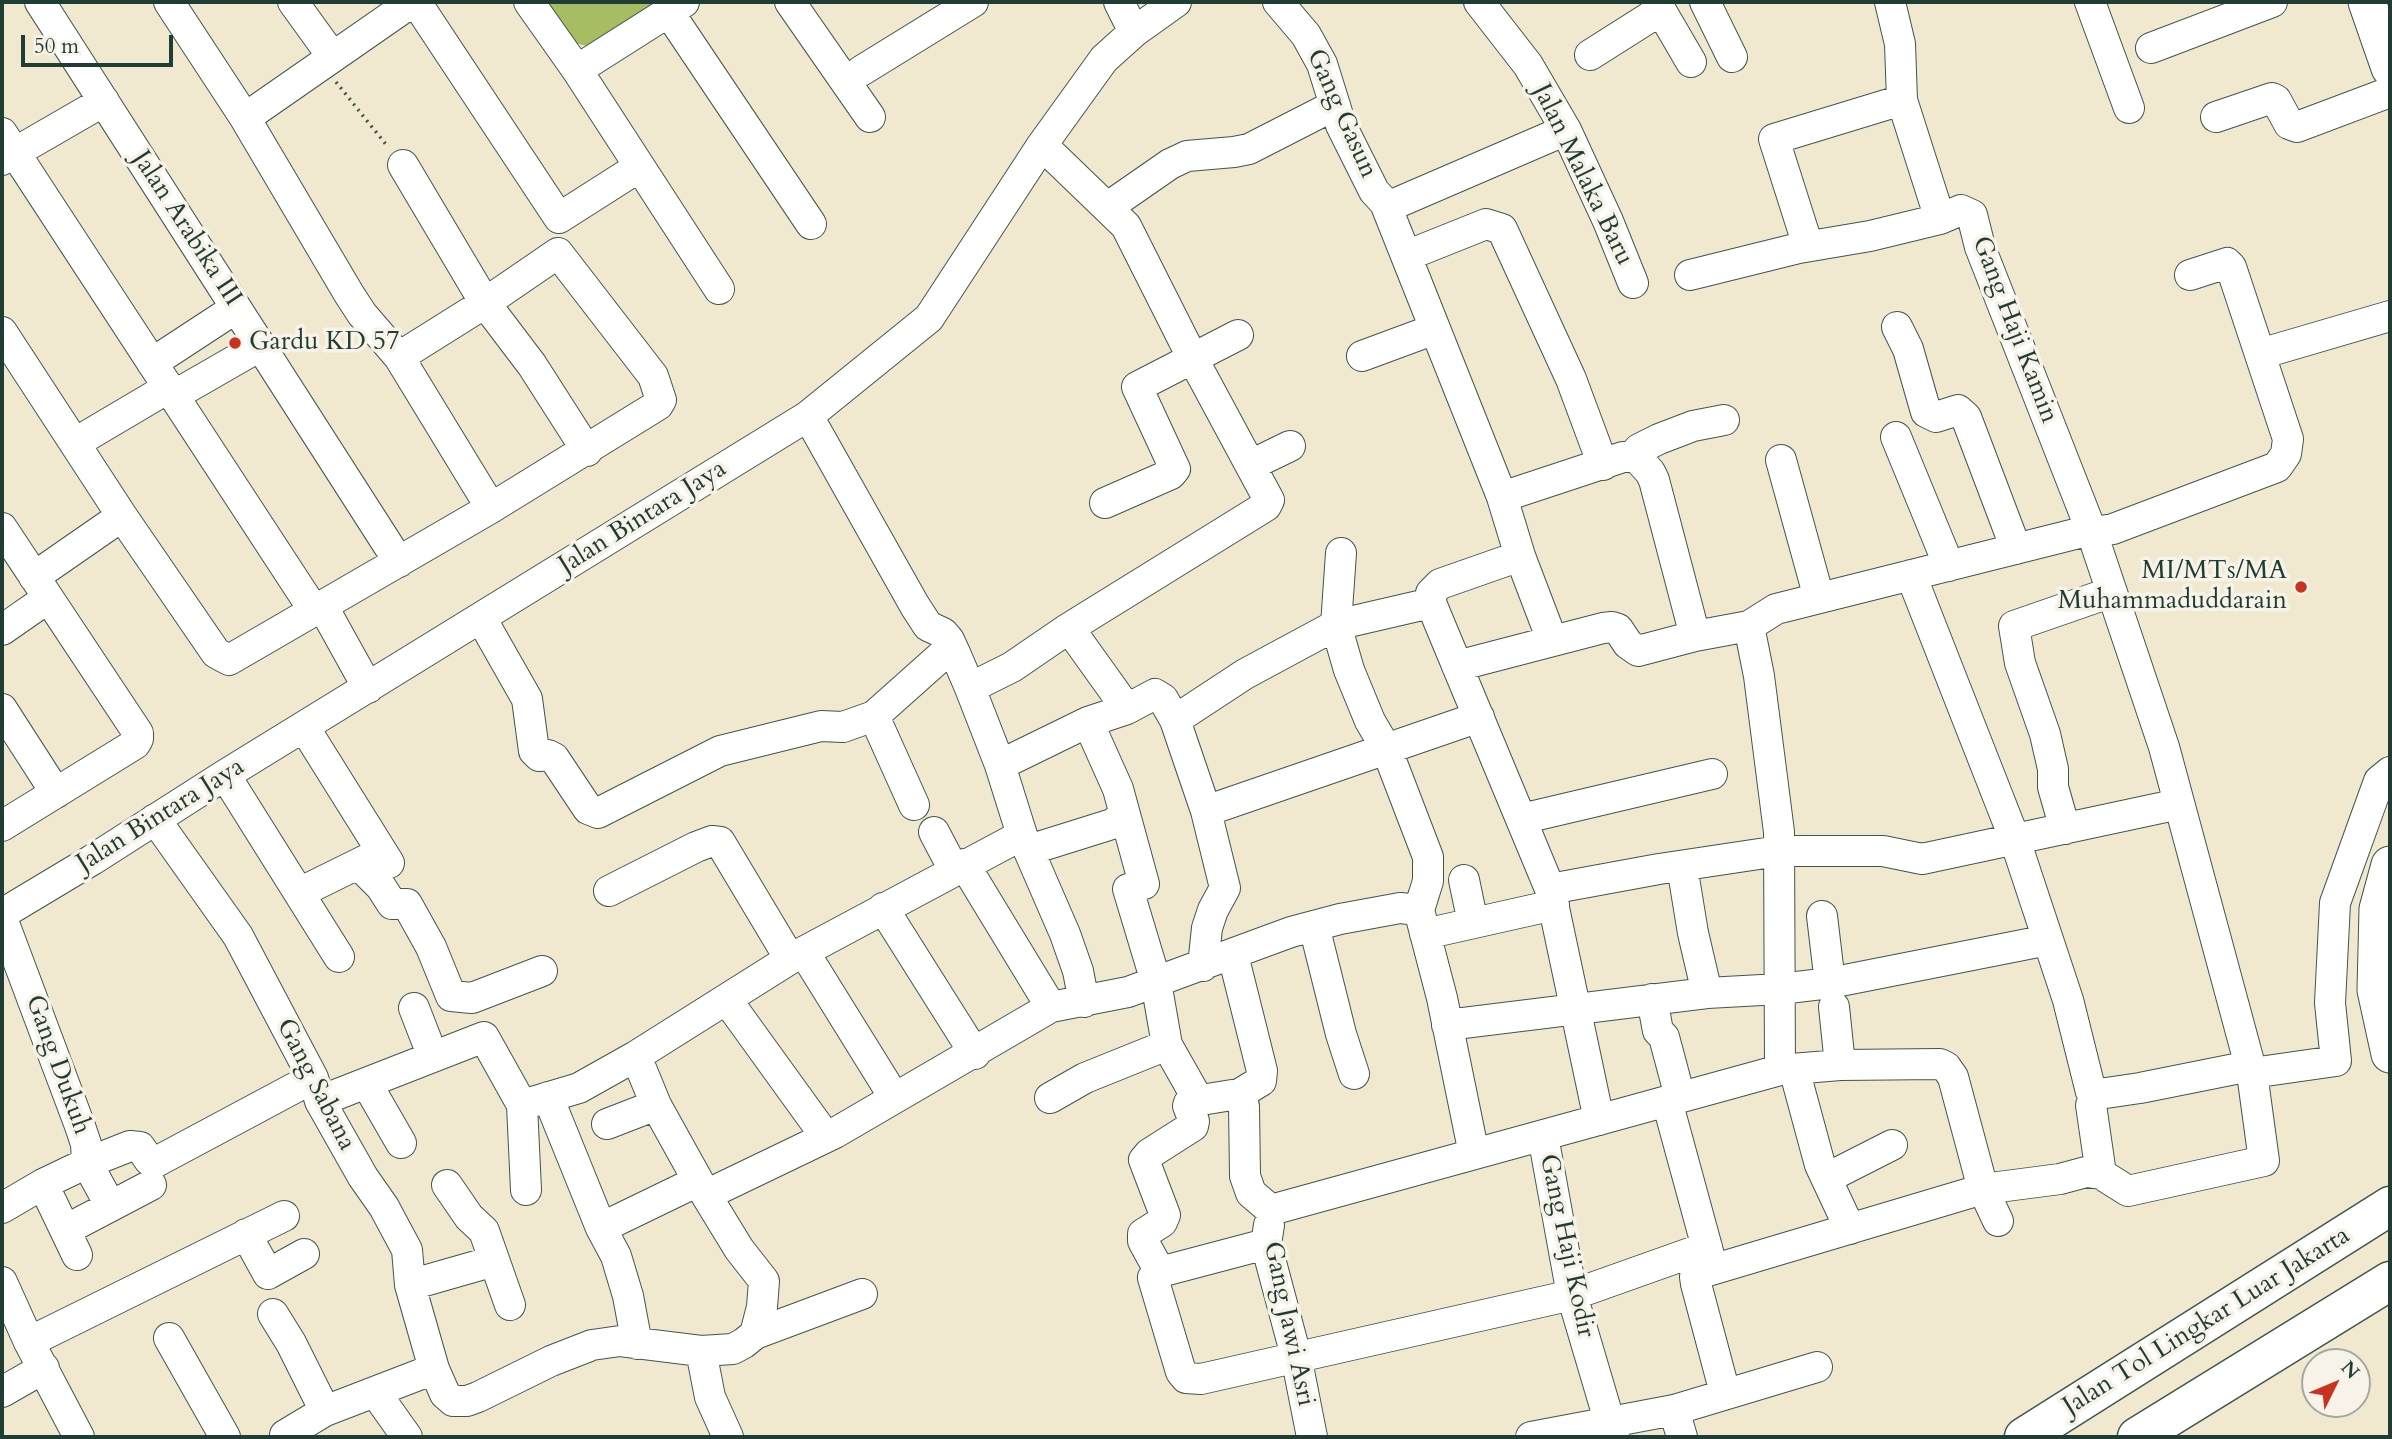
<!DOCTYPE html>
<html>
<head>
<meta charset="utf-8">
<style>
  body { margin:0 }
  #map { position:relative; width:2392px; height:1439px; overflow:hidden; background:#f1e8d0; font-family:Cardo,serif }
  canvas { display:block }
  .frame { position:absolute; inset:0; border:4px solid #1f3d34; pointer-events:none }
  .north { position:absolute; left:2301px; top:1348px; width:70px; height:70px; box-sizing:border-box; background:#f7f3e8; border:2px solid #a1aaa0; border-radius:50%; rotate:47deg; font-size:19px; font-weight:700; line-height:28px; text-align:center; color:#1f3d34 }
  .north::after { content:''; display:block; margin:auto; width:24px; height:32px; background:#c8321e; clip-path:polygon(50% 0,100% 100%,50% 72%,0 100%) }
  .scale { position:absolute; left:21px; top:35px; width:152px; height:32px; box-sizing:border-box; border:4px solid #1f3d34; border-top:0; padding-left:9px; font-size:21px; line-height:24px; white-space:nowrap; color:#1f3d34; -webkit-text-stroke:5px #f7f3e8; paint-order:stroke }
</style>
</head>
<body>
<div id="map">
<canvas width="2392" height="1439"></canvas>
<div class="frame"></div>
<div class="north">N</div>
<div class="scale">50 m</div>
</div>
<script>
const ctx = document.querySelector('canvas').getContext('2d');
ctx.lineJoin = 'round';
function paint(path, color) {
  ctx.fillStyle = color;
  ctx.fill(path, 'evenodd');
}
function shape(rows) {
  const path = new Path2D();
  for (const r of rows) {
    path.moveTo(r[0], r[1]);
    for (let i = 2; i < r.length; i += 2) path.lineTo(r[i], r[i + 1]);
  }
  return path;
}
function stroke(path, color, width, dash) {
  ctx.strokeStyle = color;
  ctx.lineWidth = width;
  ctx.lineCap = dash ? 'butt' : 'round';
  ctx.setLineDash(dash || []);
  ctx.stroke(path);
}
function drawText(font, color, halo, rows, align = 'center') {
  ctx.font = font + ' Cardo,serif';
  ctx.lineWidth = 7;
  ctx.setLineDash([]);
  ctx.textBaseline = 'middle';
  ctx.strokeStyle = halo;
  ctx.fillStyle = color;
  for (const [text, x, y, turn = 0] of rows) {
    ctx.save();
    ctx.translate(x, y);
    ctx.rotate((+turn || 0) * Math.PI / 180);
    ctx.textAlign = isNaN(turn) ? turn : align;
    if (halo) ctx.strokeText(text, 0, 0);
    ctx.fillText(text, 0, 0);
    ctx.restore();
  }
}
paint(shape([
  [532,2,658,2,598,49,560,39]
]), '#a6bd63');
const minor = shape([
  [40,2,399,562],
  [169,2,245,118,349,294,362,314,399,357,491,508],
  [293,2,332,56],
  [416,2,559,218],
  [529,2,577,70,719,289],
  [790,2,870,117],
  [1119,2,1134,32],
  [1278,2,1306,35,1322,64,1341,125,1374,191,1385,203,1392,205,1566,130],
  [1479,2,1528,65,1566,130,1608,221,1633,283],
  [1656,2,1691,62],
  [1705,2,1732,57],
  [2090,2,2129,108],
  [668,11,811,224],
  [2151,48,2272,2],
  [1590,55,1661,10],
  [577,70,684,2],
  [861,71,973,2],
  [2216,117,2272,98,2276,100,2289,124,2297,127,2390,92],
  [245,118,412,2],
  [2,133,313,609],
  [1042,145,1126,226,1193,359,1269,500,1266,506,1069,628,1012,667,970,688,1000,765,1022,835,1065,934,1078,971,1084,1002],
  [2,160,104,101],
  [403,165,485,303,532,365,587,451],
  [1385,203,1502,497,1520,556,1552,640],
  [1108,207,1170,164,1187,156,1234,152,1249,149,1335,105],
  [559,218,639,167],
  [1808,246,1774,139,1902,100],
  [1406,256,1486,224,1502,229,1571,379,1603,465],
  [1690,275,1799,248,1870,236,1940,219],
  [1897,327,1908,349,1926,412,1936,417,1958,410,1966,417,2016,549],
  [2,332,122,516,216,653,229,660,491,508,658,405,661,400,653,376,558,253],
  [2260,354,2390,316],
  [1362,356,1435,329],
  [399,357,485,303,558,253],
  [152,363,236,308],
  [173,396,260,346],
  [808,416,915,606,928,626,943,633,949,640,955,653],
  [1896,437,1949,566],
  [75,443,168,388],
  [1632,457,1639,449,1659,439,1693,426,1724,420],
  [1781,460,1819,598],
  [1251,465,1290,446],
  [1502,497,1623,457,1632,457,1639,460,1650,472,1654,480,1695,636,1749,626],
  [1105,503,1171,474,1175,469,1137,387,1238,335],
  [2,528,138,733,138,739,135,744,2,826],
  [1341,553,1336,625,1431,603],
  [1520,556,1440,584,1431,593,1431,603,1550,889],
  [1911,575,2015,840,2068,1000,2091,1092,2106,1093,2140,1088,2250,1066],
  [34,577,122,516],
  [322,605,368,688],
  [481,618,527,699,534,751,539,756,548,755,554,758,588,809,598,813,720,751,821,726,843,727,874,716,948,650,955,653,970,688],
  [1069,628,1127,709],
  [2,630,48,598],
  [1457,666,1603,628,1612,627,1618,629,1628,644,1638,651,1695,636],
  [2,709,56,793],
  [874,716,914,805],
  [304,727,389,863],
  [1000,765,1088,722,1127,709,1155,694,1163,699,1175,720],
  [225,775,339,957],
  [1206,811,1479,717],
  [155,819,238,936,313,1078,320,1101,363,1177,384,1207,407,1250,410,1285,434,1369,445,1394,453,1401,467,1401,478,1397,551,1361,592,1345,620,1341,701,1351,733,1349,744,1343,755,1334,762,1307,764,1281,739,1249,706,1195,835,1133,1051,1007,1128,992,1291,932,1340,919,1400,908,1419,910,1442,998,1474,1154],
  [1521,819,1712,774],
  [2065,829,2053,787,2053,769,2045,734,2020,663,2014,626,2112,592],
  [934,832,954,870],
  [1029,850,1112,824,1125,815],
  [358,864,381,887,392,904,407,904,431,947,451,996,472,998,542,971],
  [964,864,1051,1007],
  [1682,866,1693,933,1707,993],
  [1464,880,1473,923],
  [609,891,696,847,712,841,720,842,790,959],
  [299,893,374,856],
  [883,908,975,1054],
  [2,914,92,860,225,775,808,416,929,318,1042,145,1104,59,1134,32,1176,2],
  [1822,916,1830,983],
  [2,918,80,1126,86,1144,87,1163,43,1184,2,1208],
  [1314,926,1341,1034,1354,1074],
  [1425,934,1554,905],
  [804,952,894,1097],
  [1203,966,1207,928,1213,910,1225,888,1206,811,1175,720,1245,674,1336,625,1349,670,1370,721,1387,750,1428,857,1428,881,1419,910],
  [1652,999,1658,1031,1664,1037,1680,1097],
  [727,1000,826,1137],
  [1834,1007,1840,1065],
  [414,1008,433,1057],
  [1447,1025,1707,993,1780,989,1830,983,2048,940],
  [1167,1045,1197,1098,1201,1100,1232,1095,1236,1096,1261,1081,1262,1071,1233,955],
  [636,1056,656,1105,706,1195],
  [1794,1069,1820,1165,1850,1229],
  [1780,1070,1779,832,1759,676,1749,626,1776,609,2091,530,2101,531,2113,529,2277,467,2286,454,2288,439,2231,267,2227,263,2190,275],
  [2252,1073,2336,1061,2330,1003,2335,903,2379,781,2390,772],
  [367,1084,401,1143],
  [1236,1096,1244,1106,1245,1176,1251,1193,1271,1210],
  [548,1097,601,1228],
  [1050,1098,1085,1078,1167,1045,1156,982,1128,889,1144,884,1118,789,1088,722],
  [320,1101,484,1037,522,1105,526,1190],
  [1667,1101,1712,1266],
  [522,1105,579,1088,636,1056,790,959,1022,835],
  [2091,1105,2101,1174],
  [1599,1120,1550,889,1659,869,1779,851,1883,851,1922,859,2179,804],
  [607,1124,656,1105],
  [1543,1136,1572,1295,1614,1437],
  [1824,1173,1831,1176,1892,1145],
  [43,1184,77,1255],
  [447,1185,469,1217,484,1231,510,1305],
  [110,1205,87,1163,130,1146,140,1147,149,1160,156,1162,313,1078],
  [1271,1210,1780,1070,1840,1065,1940,1064,1946,1067,1953,1077,1983,1189,1998,1221],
  [1269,1225,1266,1244,1296,1356,1312,1437],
  [73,1226,151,1185],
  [246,1234,268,1274,304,1254],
  [1266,1244,1160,1272,1153,1278,1181,1372,1186,1378,1201,1379,1572,1295,1707,1247],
  [1160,1272,1143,1241,1143,1234,1162,1222,1165,1215,1144,1160,1149,1154,1193,1126,1194,1121,1188,1106,1189,1103,1197,1098],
  [2,1282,29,1342,79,1437],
  [410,1285,494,1261],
  [273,1314,291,1343,325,1411],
  [755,1334,862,1294],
  [169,1338,225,1437],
  [29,1342,284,1216],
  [637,1344,628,1296,616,1256,601,1228,698,1181],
  [701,1351,710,1397,728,1437],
  [2,1392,44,1368],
  [375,1392,407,1437],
  [1725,1393,1696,1284,1695,1277,1698,1274,1983,1189,2060,1179,2086,1172,2101,1174,2128,1191,2264,1161,2252,1073,2164,747,2091,530,1980,247,1972,215,1961,210,1940,219,1902,100,1900,44,1890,2],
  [1674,1410,1682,1437],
  [286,1437,285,1435,325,1411,434,1369],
  [1531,1437,1674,1410,1817,1367]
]);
const major = shape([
  [2367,2,2390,68],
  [2390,865,2378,909,2376,990,2390,1054]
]);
const highway = shape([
  [2024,1437,2390,1206],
  [2137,1437,2390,1281]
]);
stroke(minor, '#3e574b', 32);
stroke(major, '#3e574b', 39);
stroke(highway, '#3e574b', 41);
stroke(shape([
  [336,82,388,147]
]), '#3e574b', 3.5, [2, 5]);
stroke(minor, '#fff', 30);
stroke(major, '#fff', 37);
stroke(highway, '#fff', 38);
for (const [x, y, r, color] of [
  [235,343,7,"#c8321e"],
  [2301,587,7,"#c8321e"]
]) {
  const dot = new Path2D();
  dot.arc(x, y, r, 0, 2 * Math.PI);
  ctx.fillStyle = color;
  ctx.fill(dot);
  stroke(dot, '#f7f3e8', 2.5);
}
drawText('26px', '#1f3d34', '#f7f3e8', [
  ["Gang Gasun",1341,114,66],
  ["Jalan Malaka Baru",1582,175,64],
  ["Jalan Arabika III",186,229,57],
  ["Gang Haji Kamin",2014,330,69],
  ["Jalan Bintara Jaya",643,518,-32],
  ["Jalan Bintara Jaya",161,816,-32],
  ["Gang Dukuh",57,1065,70],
  ["Gang Sabana",315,1085,63],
  ["Gang Haji Kodir",1566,1246,78],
  ["Jalan Tol Lingkar Luar Jakarta",2207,1322,-32],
  ["Gang Jawi Asri",1288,1324,78]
]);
drawText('26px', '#1f3d34', '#f7f3e8', [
  ["Gardu KD 57",249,343],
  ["MI/MTs/MA",2287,572,"right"],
  ["Muhammaduddarain",2287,602,"right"]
], 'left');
</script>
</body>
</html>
